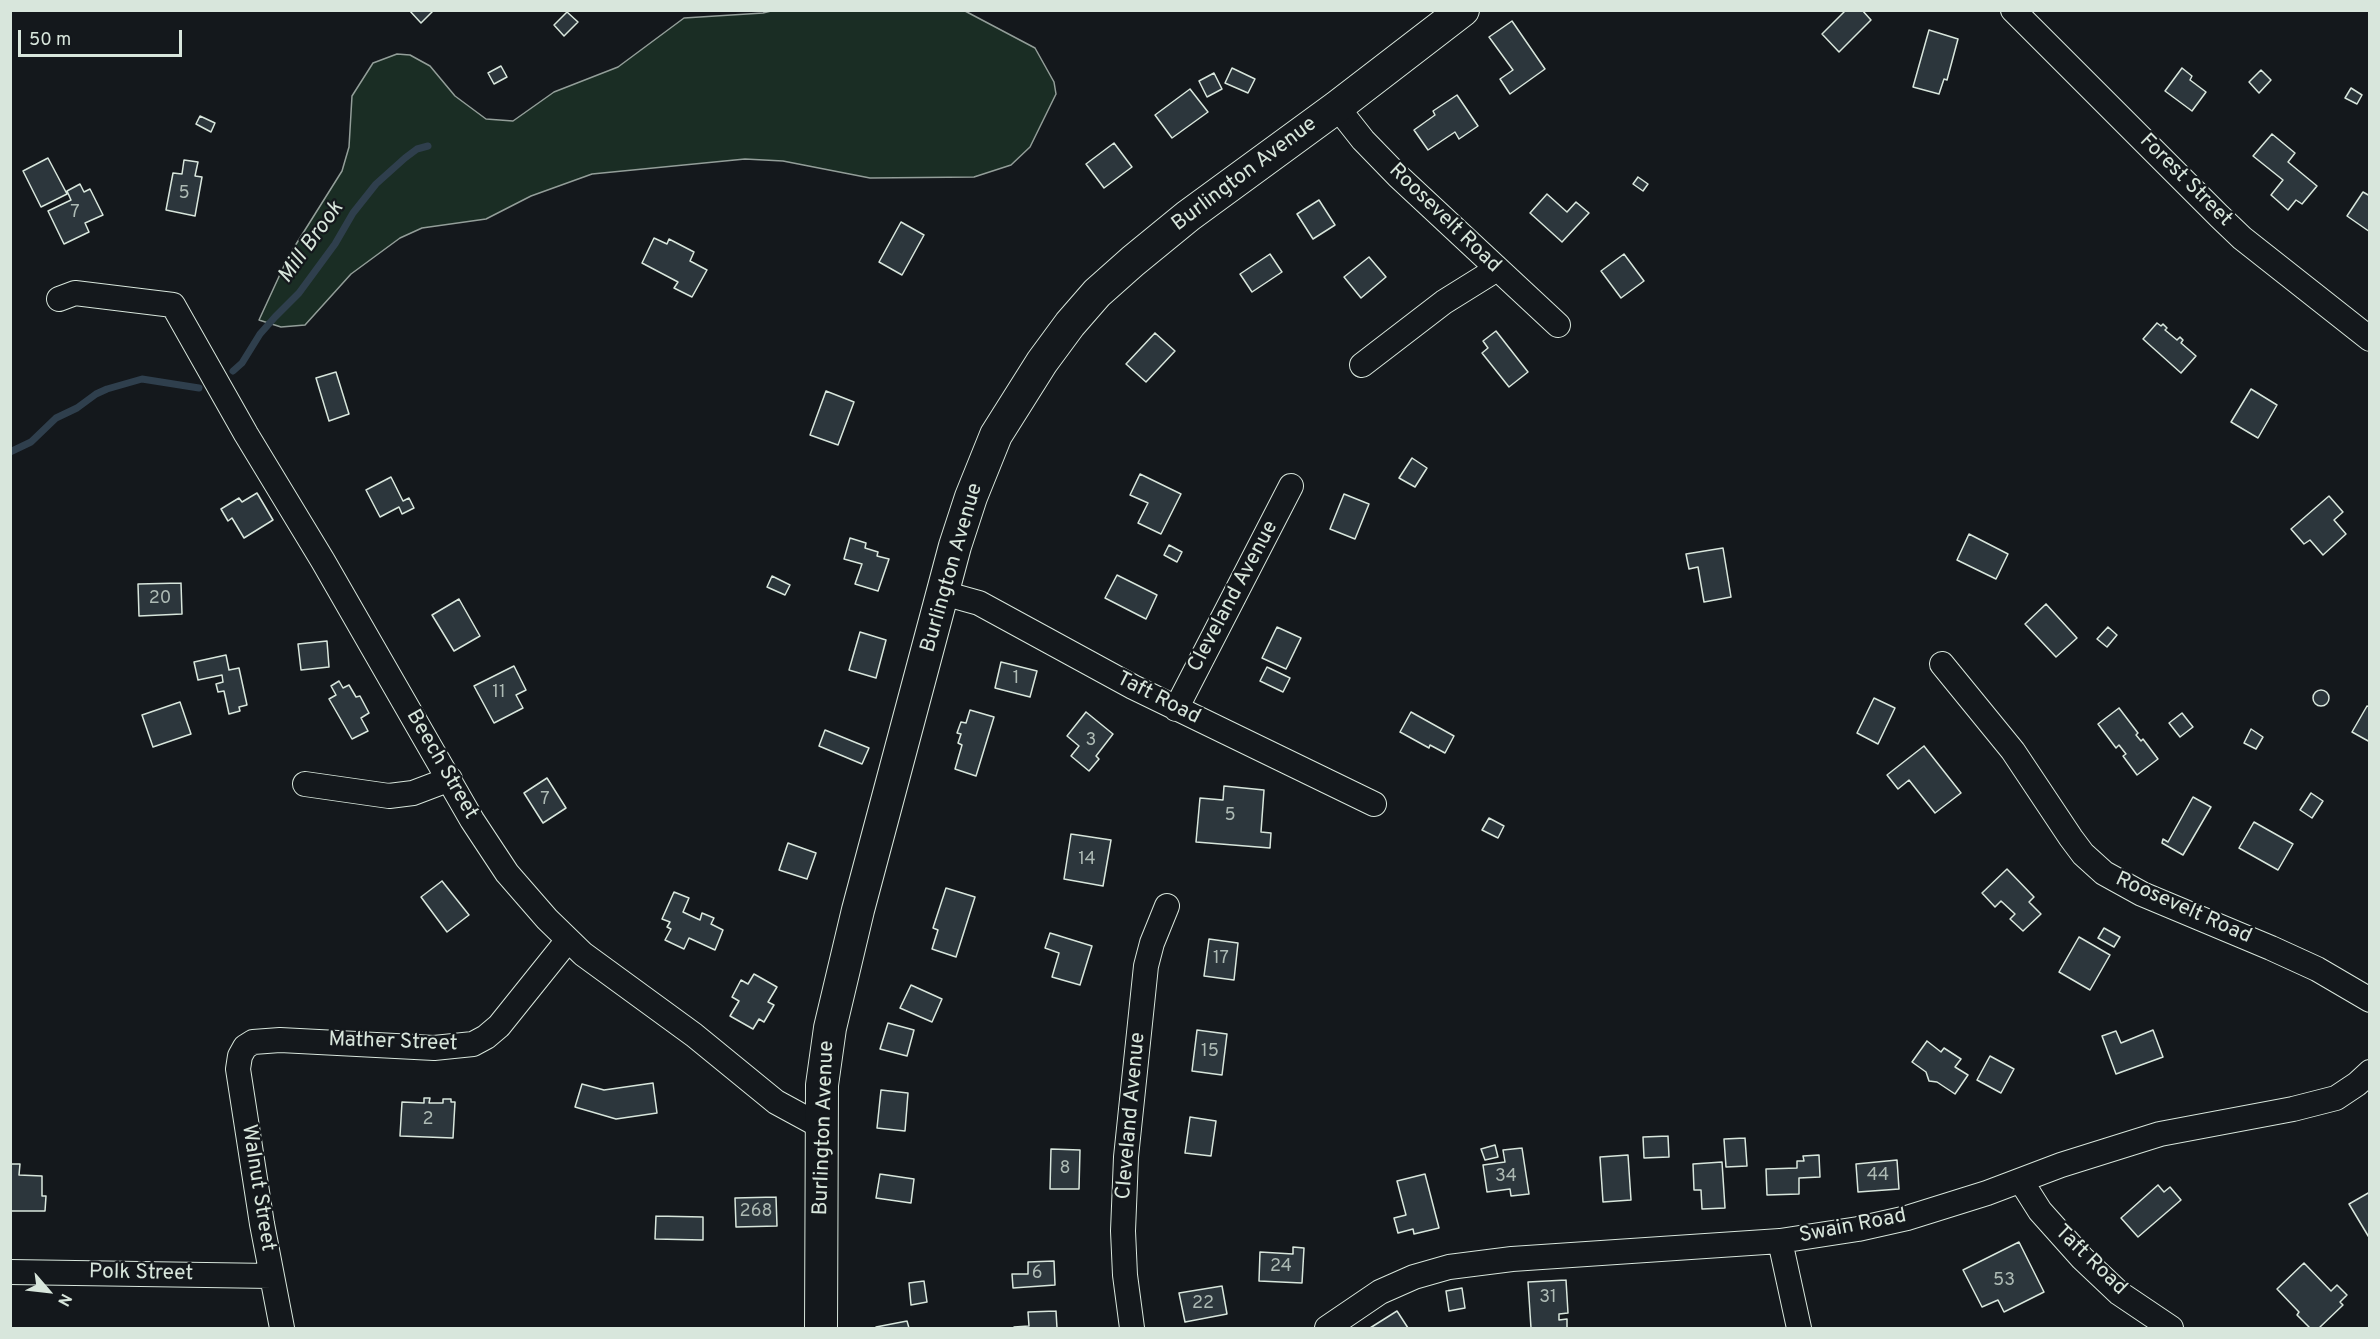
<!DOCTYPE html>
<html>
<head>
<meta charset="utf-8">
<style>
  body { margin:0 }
  #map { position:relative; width:2380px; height:1339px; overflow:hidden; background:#14181c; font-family:Overpass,sans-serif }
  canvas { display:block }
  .frame { position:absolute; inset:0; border:12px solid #d8e6dc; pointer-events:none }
  .north { position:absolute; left:18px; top:1261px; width:60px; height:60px; -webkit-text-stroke:4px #14181c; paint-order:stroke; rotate:118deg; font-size:16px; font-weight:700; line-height:24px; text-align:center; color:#d8e6dc }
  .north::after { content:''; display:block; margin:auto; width:21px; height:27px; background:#d8e6dc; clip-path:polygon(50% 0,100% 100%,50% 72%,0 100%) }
  .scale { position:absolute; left:18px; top:30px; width:164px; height:27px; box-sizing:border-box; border:3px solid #d8e6dc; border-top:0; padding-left:8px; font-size:18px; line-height:21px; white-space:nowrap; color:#d8e6dc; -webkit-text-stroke:4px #14181c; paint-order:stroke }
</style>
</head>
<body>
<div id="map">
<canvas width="2380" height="1339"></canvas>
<div class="frame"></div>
<div class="north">N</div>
<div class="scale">50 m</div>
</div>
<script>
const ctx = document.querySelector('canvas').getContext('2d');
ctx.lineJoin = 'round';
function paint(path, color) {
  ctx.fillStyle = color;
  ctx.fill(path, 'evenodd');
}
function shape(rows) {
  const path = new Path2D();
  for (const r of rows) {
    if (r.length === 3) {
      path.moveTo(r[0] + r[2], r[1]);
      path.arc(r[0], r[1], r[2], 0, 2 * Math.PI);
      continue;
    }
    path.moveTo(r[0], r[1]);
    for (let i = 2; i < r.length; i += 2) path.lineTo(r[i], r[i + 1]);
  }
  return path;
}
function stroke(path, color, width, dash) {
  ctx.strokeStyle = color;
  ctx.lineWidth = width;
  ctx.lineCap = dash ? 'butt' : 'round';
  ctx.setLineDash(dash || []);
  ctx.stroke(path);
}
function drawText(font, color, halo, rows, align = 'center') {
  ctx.font = font + ' Overpass,sans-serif';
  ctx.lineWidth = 4.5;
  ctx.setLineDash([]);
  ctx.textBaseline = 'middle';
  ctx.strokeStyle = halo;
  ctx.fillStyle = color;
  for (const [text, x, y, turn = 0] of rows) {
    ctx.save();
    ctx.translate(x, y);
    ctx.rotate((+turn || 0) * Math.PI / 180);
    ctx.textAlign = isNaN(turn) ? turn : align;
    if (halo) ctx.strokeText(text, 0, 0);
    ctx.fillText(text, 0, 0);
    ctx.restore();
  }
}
const green = shape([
  [771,11,965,11,1035,48,1054,82,1056,94,1030,147,1011,165,974,177,870,178,783,161,745,159,592,174,531,196,486,219,422,228,400,238,351,274,305,325,281,327,259,320,288,257,342,171,349,147,352,96,373,63,397,54,410,55,430,66,455,96,486,119,513,121,554,92,618,67,684,18,763,13,771,11]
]);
paint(green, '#1a2d24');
stroke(green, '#939e99', 1.5);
stroke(shape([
  [233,371,242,363,260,334,275,317,299,293,335,244,353,213,376,184,405,158,417,149,428,146],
  [10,452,31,442,56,418,77,408,96,394,107,389,142,379,199,388]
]), '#2f3f4d', 7);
const building = shape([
  [409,10,434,10,421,23,409,10],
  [1846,10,1862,10,1871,20,1839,52,1822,34,1846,10],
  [567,12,578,22,564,36,554,25,567,12],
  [1512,21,1545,69,1510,94,1500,79,1513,70,1489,37,1512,21],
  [1929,30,1958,39,1947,80,1944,79,1939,94,1913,87,1929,30],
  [501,66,507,77,494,84,488,73,501,66],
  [1232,68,1255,79,1248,93,1225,83,1232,68],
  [2182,68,2192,76,2190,80,2206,92,2192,111,2165,91,2182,68],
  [2261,70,2271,80,2259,93,2249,82,2261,70],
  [1214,73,1222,89,1207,97,1199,81,1214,73],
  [2351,88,2362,95,2357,104,2345,98,2351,88],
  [1190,89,1208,112,1172,138,1155,115,1190,89],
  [1457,95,1478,126,1459,139,1455,132,1428,150,1414,130,1435,115,1433,111,1457,95],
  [200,116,215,123,211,132,196,124,200,116],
  [2272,134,2295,153,2288,162,2317,186,2302,204,2296,200,2288,210,2271,195,2283,180,2253,156,2272,134],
  [1114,143,1132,167,1104,188,1086,164,1114,143],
  [48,158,67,194,41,207,23,171,48,158],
  [184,160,198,162,195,176,202,177,195,216,166,210,173,173,182,174,184,160],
  [1638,177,1648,184,1643,191,1633,184,1638,177],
  [80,184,84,192,90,189,103,215,85,223,89,232,64,244,48,211,71,200,67,191,80,184],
  [2363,192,2370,196,2370,232,2347,216,2363,192],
  [1547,194,1567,212,1576,202,1589,213,1562,242,1530,213,1547,194],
  [1319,200,1335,225,1313,239,1297,214,1319,200],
  [901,222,924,235,902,275,879,262,901,222],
  [654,238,667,244,669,239,694,252,690,261,707,270,692,297,674,288,678,282,642,263,654,238],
  [1270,254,1282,272,1252,292,1240,274,1270,254],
  [1624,254,1644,281,1621,298,1601,271,1624,254],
  [1369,257,1386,277,1361,298,1344,277,1369,257],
  [2157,323,2161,326,2163,324,2167,328,2165,330,2177,340,2180,337,2183,340,2181,343,2196,356,2181,373,2143,339,2157,323],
  [1496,331,1528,372,1509,387,1482,353,1488,348,1483,341,1496,331],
  [1155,333,1175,351,1146,382,1126,364,1155,333],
  [336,372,349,414,329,421,316,378,336,372],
  [2251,389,2277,405,2258,438,2231,422,2251,389],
  [826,391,854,402,838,445,810,435,826,391],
  [1412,458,1427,468,1415,487,1399,478,1412,458],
  [1140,474,1181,494,1161,534,1138,523,1148,503,1130,495,1140,474],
  [391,477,403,501,409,498,414,508,402,514,399,507,380,517,366,490,391,477],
  [257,493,273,520,244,538,232,518,228,521,221,509,239,498,242,502,257,493],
  [1344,494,1369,504,1355,539,1330,529,1344,494],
  [2329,496,2343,512,2334,520,2346,534,2323,555,2310,540,2304,544,2291,529,2329,496],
  [1969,534,2008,554,1996,579,1957,560,1969,534],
  [850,538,866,543,865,548,878,552,877,556,889,559,878,591,855,584,862,564,844,559,850,538],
  [1169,545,1182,552,1177,562,1164,555,1169,545],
  [1723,548,1731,597,1704,602,1698,567,1689,569,1686,554,1723,548],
  [1117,575,1157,595,1146,619,1105,598,1117,575],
  [772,576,790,585,785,595,767,587,772,576],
  [181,583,182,614,139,616,138,584,181,583],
  [459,599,480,636,454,651,432,615,459,599],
  [2046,604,2077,638,2056,657,2025,624,2046,604],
  [1277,627,1301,638,1286,669,1262,658,1277,627],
  [2108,627,2117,635,2107,647,2097,639,2108,627],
  [860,632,886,640,876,678,849,670,860,632],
  [327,641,329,667,301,670,298,644,327,641],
  [226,655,229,670,239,668,247,705,239,707,240,711,229,714,224,691,218,692,216,684,223,682,222,675,198,680,194,662,226,655],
  [1001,662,1037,671,1030,697,995,688,1001,662],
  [514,666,526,690,516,695,523,708,494,723,474,686,514,666],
  [1267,667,1290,678,1283,692,1260,681,1267,667],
  [339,681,343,688,349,685,356,697,360,696,369,713,361,718,368,731,352,739,329,699,336,695,331,686,339,681],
  [2321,698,8],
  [1874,698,1895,708,1878,744,1857,733,1874,698],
  [180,702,191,734,153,747,142,715,180,702],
  [2367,706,2370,707,2370,742,2352,732,2367,706],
  [2119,708,2138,733,2136,735,2141,741,2143,739,2158,759,2137,775,2123,756,2126,754,2119,745,2116,748,2098,724,2119,708],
  [970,710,994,717,976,776,955,769,962,745,958,743,961,734,957,733,961,722,966,723,970,710],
  [1086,712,1113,734,1096,756,1099,759,1089,771,1071,756,1079,746,1067,736,1086,712],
  [1411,712,1454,736,1445,753,1430,745,1429,748,1400,732,1411,712],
  [2182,713,2193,727,2180,737,2169,723,2182,713],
  [2251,729,2263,737,2256,749,2244,743,2251,729],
  [825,730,869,748,862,764,819,746,825,730],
  [1924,746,1961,793,1935,813,1909,780,1898,789,1887,775,1924,746],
  [547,778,566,808,543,823,524,793,547,778],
  [1224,786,1264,790,1261,832,1271,833,1270,848,1196,842,1200,798,1223,800,1224,786],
  [2311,793,2323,801,2312,818,2300,810,2311,793],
  [2193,797,2211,807,2183,855,2162,843,2163,839,2168,842,2193,797],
  [1489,818,1504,826,1498,838,1482,830,1489,818],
  [2254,822,2293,844,2278,870,2239,848,2254,822],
  [1071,834,1111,840,1103,886,1064,879,1071,834],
  [788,843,816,853,807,879,779,870,788,843],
  [2007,869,2034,897,2029,902,2041,914,2023,931,2010,919,2015,914,2001,901,1995,907,1982,893,2007,869],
  [442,881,469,915,447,932,421,897,442,881],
  [946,888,975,897,956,957,932,949,938,930,933,928,946,888],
  [674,892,689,898,683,912,700,920,702,913,714,918,711,924,723,930,715,950,689,938,684,949,665,940,671,929,667,927,670,922,662,919,674,892],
  [2104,928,2120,937,2114,947,2098,938,2104,928],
  [1050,933,1092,946,1080,985,1052,977,1059,953,1045,948,1050,933],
  [2079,937,2110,955,2090,990,2059,972,2079,937],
  [1209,939,1238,943,1234,980,1204,976,1209,939],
  [754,974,777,987,768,1002,774,1005,764,1022,759,1019,753,1029,730,1016,739,1001,732,997,741,980,748,984,754,974],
  [911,985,942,999,932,1022,900,1008,911,985],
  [888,1023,914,1030,907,1056,880,1049,888,1023],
  [1197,1030,1227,1034,1222,1075,1192,1071,1197,1030],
  [2153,1030,2163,1057,2116,1074,2102,1036,2116,1031,2121,1043,2153,1030],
  [1927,1041,1941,1052,1944,1048,1961,1059,1955,1067,1968,1075,1955,1094,1937,1082,1929,1081,1926,1072,1912,1062,1927,1041],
  [1990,1056,2014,1069,2001,1093,1977,1080,1990,1056],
  [653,1083,657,1113,616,1119,575,1107,582,1084,604,1090,653,1083],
  [881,1090,908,1093,905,1131,877,1128,881,1090],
  [424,1098,430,1098,429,1103,443,1103,443,1099,451,1099,451,1102,455,1102,453,1138,400,1136,402,1102,424,1103,424,1098],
  [1190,1117,1216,1121,1211,1156,1185,1153,1190,1117],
  [1668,1136,1669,1157,1644,1158,1643,1137,1668,1136],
  [1745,1138,1747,1166,1726,1167,1724,1139,1745,1138],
  [1495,1145,1498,1157,1485,1160,1481,1149,1495,1145],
  [1522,1148,1529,1194,1511,1196,1510,1189,1487,1192,1483,1165,1505,1162,1503,1150,1522,1148],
  [1051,1149,1080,1150,1079,1189,1050,1189,1051,1149],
  [1628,1155,1631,1200,1603,1202,1600,1157,1628,1155],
  [1819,1155,1820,1177,1799,1178,1799,1194,1767,1195,1766,1169,1797,1168,1797,1161,1804,1161,1803,1156,1819,1155],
  [1897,1160,1899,1189,1858,1192,1856,1164,1897,1160],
  [1722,1162,1725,1208,1702,1209,1701,1190,1694,1190,1693,1164,1722,1162],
  [10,1164,20,1164,19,1175,42,1176,42,1196,46,1196,45,1211,10,1211,10,1164],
  [880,1174,914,1179,911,1203,876,1198,880,1174],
  [1425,1174,1439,1228,1414,1234,1413,1229,1398,1233,1394,1218,1406,1215,1397,1181,1425,1174],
  [2158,1185,2164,1192,2170,1187,2181,1200,2138,1237,2121,1218,2158,1185],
  [2370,1192,2370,1239,2349,1204,2370,1192],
  [776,1197,777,1226,736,1227,735,1198,776,1197],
  [656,1216,703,1217,703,1240,655,1239,656,1216],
  [2019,1242,2044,1292,2004,1312,1998,1300,1982,1307,1963,1270,2019,1242],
  [1293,1247,1304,1248,1302,1283,1259,1281,1260,1252,1293,1254,1293,1247],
  [1054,1261,1055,1285,1013,1288,1012,1274,1028,1274,1028,1262,1054,1261],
  [2304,1263,2331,1291,2337,1285,2347,1295,2340,1302,2343,1305,2319,1328,2310,1328,2297,1315,2299,1312,2277,1289,2304,1263],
  [1566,1280,1568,1313,1559,1314,1559,1320,1567,1319,1567,1328,1531,1328,1528,1282,1566,1280],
  [924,1281,927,1302,911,1305,909,1283,924,1281],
  [1222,1286,1227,1314,1185,1322,1179,1293,1222,1286],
  [1462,1288,1465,1308,1449,1311,1446,1291,1462,1288],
  [1056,1311,1057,1328,1014,1328,1014,1327,1029,1326,1028,1312,1056,1311],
  [1397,1311,1408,1328,1370,1328,1397,1311],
  [907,1321,909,1328,876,1328,876,1327,907,1321]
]);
paint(building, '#2c363c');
stroke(building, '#d8e6dc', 1.5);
const minor = shape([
  [2013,10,2219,216,2242,238,2370,339],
  [1337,107,1363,140,1398,176,1558,325],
  [59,299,75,293,173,305,246,434,323,561,472,820,507,873,547,919,583,954,694,1035,776,1102,822,1127],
  [1362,365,1444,302,1497,269],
  [943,593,979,603,1133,687,1374,804],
  [1942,664,2013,751,2071,838,2083,854,2104,873,2142,894,2271,948,2317,969,2370,1000],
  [1176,709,1291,486],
  [305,784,389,796,413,793,450,779],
  [2021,1181,2040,1211,2082,1258,2119,1293,2171,1328],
  [1780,1241,1799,1328],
  [10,1272,271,1276],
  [282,1328,262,1224,238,1069,240,1056,245,1047,253,1042,280,1040,434,1048,473,1044,486,1037,499,1026,568,940],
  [1132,1328,1125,1275,1123,1231,1126,1157,1146,966,1152,943,1167,906],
  [1327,1328,1380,1292,1414,1277,1449,1267,1512,1259,1780,1241,1858,1229,1907,1218,1987,1193,2061,1165,2160,1134,2293,1109,2336,1098,2357,1084,2370,1072]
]);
const major = shape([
  [821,1328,822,1085,830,1028,858,910,955,546,971,497,996,435,1042,362,1070,324,1097,293,1133,261,1188,216,1337,107,1463,10]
]);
stroke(minor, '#d8e6dc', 26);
stroke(major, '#d8e6dc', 34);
stroke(minor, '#14181c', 24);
stroke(major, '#14181c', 32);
drawText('18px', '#adbab4', null, [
  ["5",184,194],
  ["7",75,213],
  ["20",160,599],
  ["1",1016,679],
  ["11",499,693],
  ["3",1091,741],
  ["7",545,800],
  ["5",1230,816],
  ["14",1087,860],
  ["17",1221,959],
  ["15",1210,1052],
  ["2",428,1120],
  ["8",1065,1169],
  ["44",1878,1176],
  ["34",1506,1177],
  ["268",756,1212],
  ["24",1281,1267],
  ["6",1037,1274],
  ["53",2004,1281],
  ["31",1548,1298],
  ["22",1203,1304]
]);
drawText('21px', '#d8e6dc', '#14181c', [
  ["Burlington Avenue",1245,175,-37],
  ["Forest Street",2185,181,45],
  ["Roosevelt Road",1444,219,44],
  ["Burlington Avenue",953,568,-74],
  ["Cleveland Avenue",1234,597,-62],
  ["Taft Road",1158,699,27],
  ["Beech Street",441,765,60],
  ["Roosevelt Road",2183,909,24],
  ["Mather Street",393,1043,2],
  ["Cleveland Avenue",1132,1116,-85],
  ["Burlington Avenue",825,1128,-88],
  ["Walnut Street",257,1188,81],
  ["Swain Road",1853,1227,-11],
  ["Taft Road",2090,1261,44],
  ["Polk Street",141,1274,1]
]);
drawText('italic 22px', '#d8e6dc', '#14181c', [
  ["Mill Brook",312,243,-54]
]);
</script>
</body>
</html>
